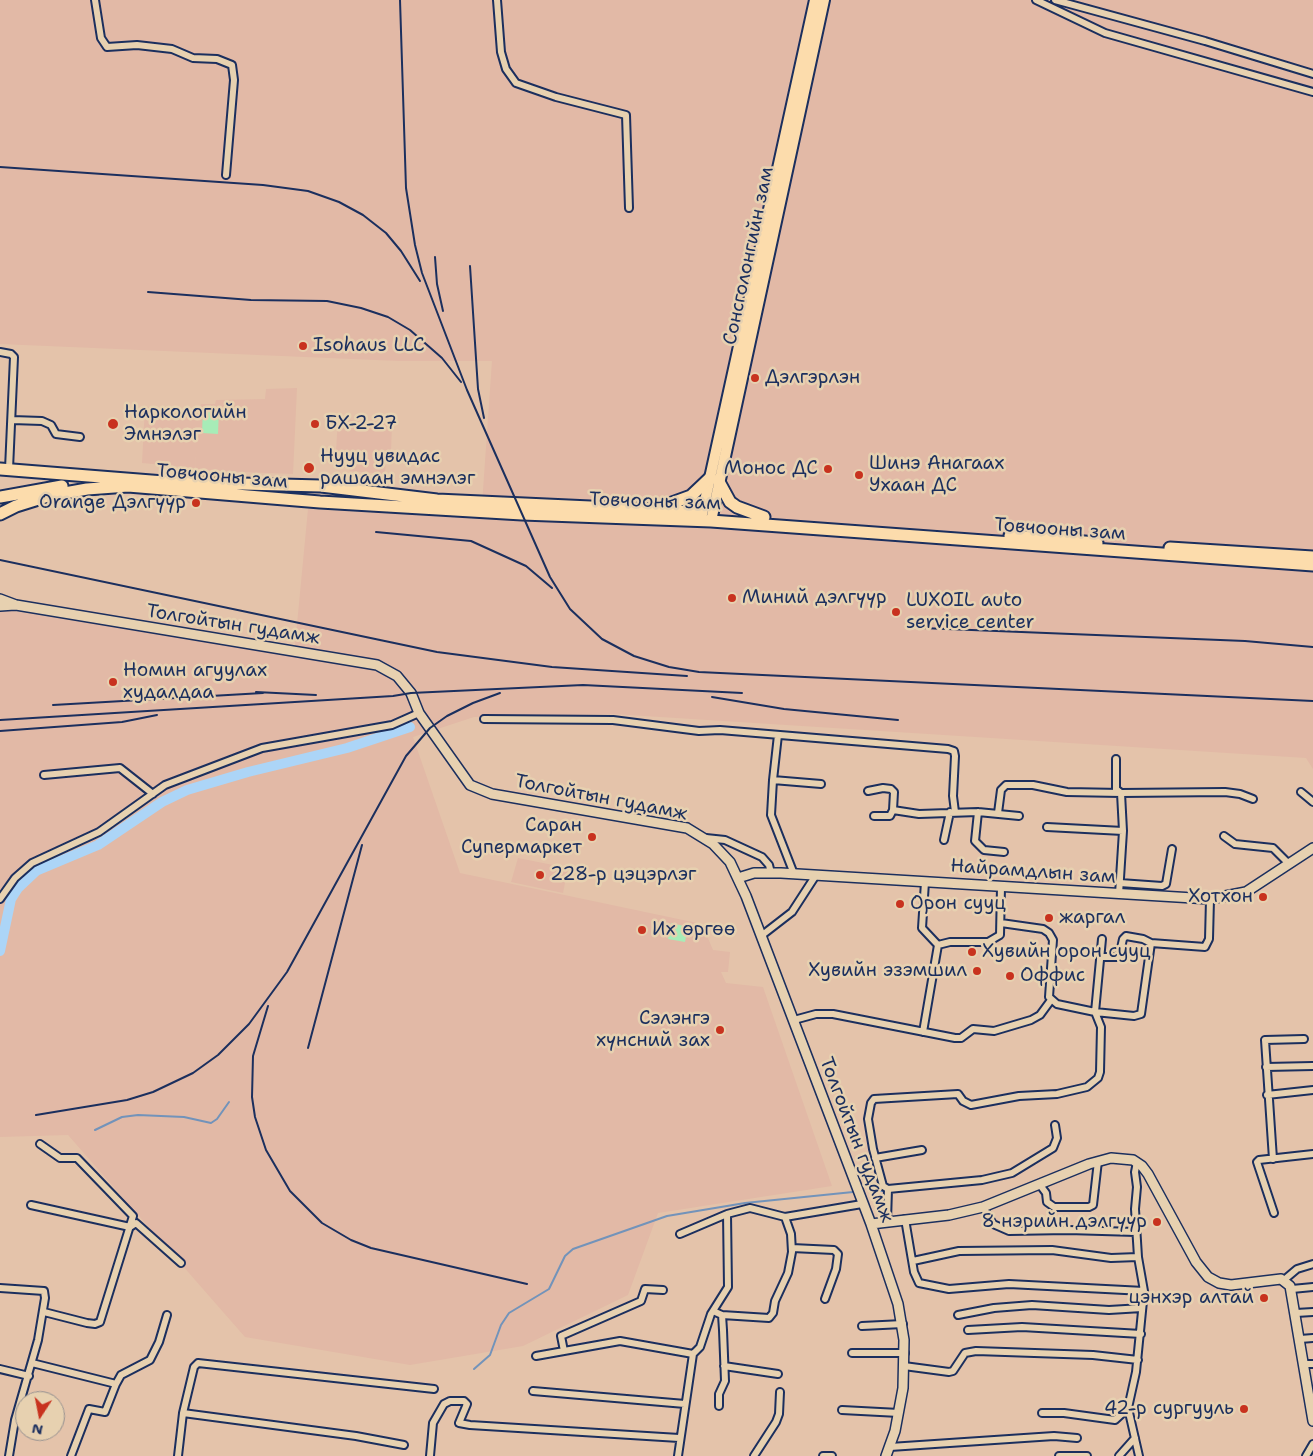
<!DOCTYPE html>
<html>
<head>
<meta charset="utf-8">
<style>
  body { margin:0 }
  #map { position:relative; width:1313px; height:1456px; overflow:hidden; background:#e4c3aa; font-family:"Shantell Sans",sans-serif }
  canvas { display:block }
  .north { position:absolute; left:15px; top:1391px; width:50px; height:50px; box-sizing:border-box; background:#e7d1b0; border:1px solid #95908f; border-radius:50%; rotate:191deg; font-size:14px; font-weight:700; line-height:20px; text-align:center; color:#1b2f5e }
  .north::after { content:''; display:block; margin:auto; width:18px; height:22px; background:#c8321e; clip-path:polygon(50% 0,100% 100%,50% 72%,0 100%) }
</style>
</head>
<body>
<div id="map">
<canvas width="1313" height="1456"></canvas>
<div class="north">N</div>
</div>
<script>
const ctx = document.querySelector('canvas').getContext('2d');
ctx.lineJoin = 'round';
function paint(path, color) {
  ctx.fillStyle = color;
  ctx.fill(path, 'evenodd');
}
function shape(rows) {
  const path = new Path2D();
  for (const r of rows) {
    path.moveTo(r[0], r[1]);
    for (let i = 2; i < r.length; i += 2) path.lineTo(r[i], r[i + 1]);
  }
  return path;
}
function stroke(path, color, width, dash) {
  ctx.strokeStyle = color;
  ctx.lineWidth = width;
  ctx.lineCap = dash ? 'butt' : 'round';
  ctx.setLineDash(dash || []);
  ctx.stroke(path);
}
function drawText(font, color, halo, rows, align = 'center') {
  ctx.font = font + ' "Shantell Sans",sans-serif';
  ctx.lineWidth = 5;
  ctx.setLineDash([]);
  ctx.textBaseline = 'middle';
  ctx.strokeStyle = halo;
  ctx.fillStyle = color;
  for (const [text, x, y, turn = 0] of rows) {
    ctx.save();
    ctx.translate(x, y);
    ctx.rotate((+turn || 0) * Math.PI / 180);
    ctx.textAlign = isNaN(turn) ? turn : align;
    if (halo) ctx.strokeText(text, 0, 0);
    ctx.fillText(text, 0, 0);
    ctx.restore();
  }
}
paint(shape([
  [0,0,1313,0,1313,769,1306,758,613,714,474,717,413,737,460,873,702,924,713,950,730,952,728,972,721,972,726,983,763,987,832,1186,658,1213,628,1295,523,1346,410,1365,245,1337,68,1135,0,1137,0,609,294,656,308,509,481,519,492,361,399,361,0,344],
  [297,388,293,474,195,470,197,444,195,468,142,463,145,407,200,411,201,404,215,404,216,400,265,399,266,389],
  [338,419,392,423,391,452,386,458,385,474,350,471,348,468,335,467],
  [518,858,568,868,563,893,511,882]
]), '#e2b9a6');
paint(shape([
  [203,407,219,408,218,434,202,433],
  [671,923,688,927,685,942,668,939]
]), '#a7ecb7');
stroke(shape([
  [95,1130,122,1117,138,1115,184,1117,211,1123,217,1119,229,1102],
  [877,1191,884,1191],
  [474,1369,490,1355,501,1325,509,1313,549,1289,565,1256,573,1249,667,1216,745,1203,853,1192]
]), '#7293ba', 2);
stroke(shape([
  [0,951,11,899,18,888,36,871,98,845,162,802,187,790,248,772,347,748,410,727]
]), '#acd5f7', 10);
const street = shape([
  [95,0,101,38,107,47,137,45,172,49,193,58,217,59,232,65,234,80,226,175],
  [497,0,501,52,506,69,516,83,556,97,626,115,629,208],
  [1036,0,1105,33,1313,92],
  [1055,0,1205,41,1313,74],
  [0,352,11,354,14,357,9,469],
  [12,420,42,421,51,425,56,434,80,437],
  [484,719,613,720,699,731,720,730,948,749,954,751,955,756,953,796,955,812],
  [1116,759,1116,789,1121,793],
  [44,775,120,768,153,794],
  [773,780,778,735],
  [868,791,883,788,891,789,894,792,893,810,919,814,978,812,1019,816],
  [1301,792,1313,802],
  [978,812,975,841,984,850,1004,852],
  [998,813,1001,790,1006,785,1033,785,1067,792,1121,793],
  [874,816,890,816,893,810],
  [1047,827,1123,831],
  [1224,836,1235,844,1273,848,1289,864],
  [706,838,725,840,762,857,769,865,771,873],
  [944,840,950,812],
  [794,874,771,815,773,780,821,784],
  [925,882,922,928,938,945],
  [1120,883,1162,886,1166,884,1172,849],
  [1119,894,1123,831,1121,793,1225,792,1240,794,1253,799],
  [0,899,15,878,32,863,99,832,165,785,262,748,392,725,419,713],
  [1001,923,1043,929,1049,933,1053,940,1049,997,1057,1004,1095,1012,1134,1016,1141,1014,1151,943],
  [761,936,792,912,816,875],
  [1100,957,1119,957,1123,939,1126,936,1143,939,1151,943,1205,947,1209,939,1210,899],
  [794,1020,816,1014,833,1014,955,1038,961,1038,973,1029,994,1031,1031,1020,1040,1015,1051,1000],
  [923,1032,938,945,950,942,988,942,1000,935,1001,887],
  [1266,1067,1313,1066],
  [1267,1095,1313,1090],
  [40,1144,60,1158,77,1158,133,1216,100,1322,95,1324,87,1323,44,1312],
  [875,1158,922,1150],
  [1273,1159,1265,1040,1304,1039],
  [1137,1162,1135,1172,1137,1187,1135,1209,1138,1257,1144,1291,1136,1372,1128,1408,1139,1456],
  [1040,1185,1046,1193,1047,1202,1054,1207,1089,1207,1093,1205,1098,1161],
  [888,1189,982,1180,1012,1173,1053,1148,1057,1138,1055,1125],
  [31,1205,130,1227,136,1223,181,1263],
  [983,1207,993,1224,1009,1231,1068,1230,1136,1232],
  [1274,1213,1257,1162,1259,1160,1313,1154],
  [785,1217,862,1204],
  [905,1219,914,1272,919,1283,949,1289,1009,1284,1144,1291],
  [887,1221,888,1189,883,1186,873,1149,868,1119,871,1103,874,1099,958,1094,963,1101,971,1105,1019,1096,1057,1094,1087,1087,1098,1078,1100,1072,1101,1027,1095,1012,1102,939],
  [680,1234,727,1214],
  [792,1248,834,1250,838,1254,836,1269,825,1299],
  [913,1261,959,1251,1052,1250,1111,1258,1138,1257],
  [1284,1280,1297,1269,1313,1264],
  [0,1288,44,1291,45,1298,38,1340,15,1420,9,1456],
  [1292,1289,1313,1287],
  [713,1311,722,1315,723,1330,725,1381,719,1394,719,1406],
  [1296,1313,1313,1312],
  [958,1315,994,1308,1032,1305,1109,1310,1142,1308],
  [862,1326,903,1324],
  [968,1330,1022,1327,1141,1334],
  [1300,1339,1313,1338],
  [564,1351,561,1336,641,1301,645,1289,663,1290],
  [852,1353,905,1353],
  [536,1356,620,1341,693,1354],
  [32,1363,116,1384],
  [1304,1364,1313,1364],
  [724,1366,778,1374],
  [904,1366,949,1372,953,1371,965,1353,976,1351,1093,1355,1138,1360],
  [0,1369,29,1376],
  [533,1391,685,1404],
  [842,1410,899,1413],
  [183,1413,356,1436,404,1445],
  [1042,1413,1064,1413,1115,1420,1128,1408],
  [890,1447,1054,1436,1077,1438],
  [71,1456,89,1409,105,1412,116,1384,121,1375,150,1360,159,1342,167,1315],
  [178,1456,183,1413,194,1367,198,1363,434,1389],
  [430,1456,433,1423,444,1404,450,1401,464,1401,467,1404,459,1423,470,1425,679,1438],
  [678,1456,693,1354,700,1347,711,1314,728,1287,727,1214,750,1208,785,1217,791,1234,792,1252,788,1273,775,1301,773,1313,769,1318,722,1315],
  [754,1456,776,1422,779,1414,780,1392],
  [823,1456,832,1456],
  [1059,1456,1087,1456],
  [1119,1456,1135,1438],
  [1306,1456,1313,1444]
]);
const secondary = shape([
  [0,599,16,605,377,665,397,676,411,693,419,713,470,785,492,794,687,828,713,844,730,862,746,896,871,1224,898,1304,904,1340,903,1388,895,1431,886,1456],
  [0,606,15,605],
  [738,878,754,873,781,873,1210,899,1246,892,1313,848],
  [871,1224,949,1215,983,1207,1089,1164,1111,1158,1133,1160,1142,1166,1148,1174,1196,1262,1208,1277,1219,1283,1231,1285,1281,1279,1290,1286,1313,1421]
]);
const primary = shape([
  [701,519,815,0],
  [711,521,824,0]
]);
const highway = shape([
  [0,469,164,482,321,486,437,500,700,512],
  [718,480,730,502,737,507,764,517],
  [0,497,62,486],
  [661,507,691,496,710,478],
  [0,514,16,506,48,496,87,489,128,486,320,502,522,514,711,521,1313,565],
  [1010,536,1097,543],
  [1170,548,1313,557]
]);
stroke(street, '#1b2f5e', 10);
stroke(secondary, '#1b2f5e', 12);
stroke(primary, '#1b2f5e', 14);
stroke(highway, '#1b2f5e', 15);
stroke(street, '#e7d1b0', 6);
stroke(secondary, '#e7d1b0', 9);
stroke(primary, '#fcdcac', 10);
stroke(highway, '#fcdcac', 11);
stroke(shape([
  [400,0,406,188,415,245,422,273,467,390,550,577,570,609,602,639,634,656,669,667,699,672,1313,701],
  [0,167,263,185,308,191,339,202,363,215,386,233,401,251,420,281],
  [435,257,437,284,443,311],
  [470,266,478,389,484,418],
  [148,292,251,300,327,301,361,308,388,317,410,330,442,358,461,382],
  [376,532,471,541,526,566,552,588],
  [0,560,437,652,552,667,687,676],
  [922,628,1245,641,1313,647],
  [256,692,316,695],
  [712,697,784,709,898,720],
  [53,705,263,693],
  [0,720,393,696,411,693,583,685,742,693],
  [0,731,122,722,157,715],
  [268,1006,253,1056,252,1097,255,1117,266,1150,290,1191,322,1223,351,1240,371,1248,527,1284],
  [308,1048,362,845],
  [36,1115,127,1100,153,1092,193,1073,218,1055,249,1024,287,972,406,756,430,728,447,716,473,703,500,693]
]), '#1b2f5e', 2);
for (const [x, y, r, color] of [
  [303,346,5,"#c8321e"],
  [755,378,5,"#c8321e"],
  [113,424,6,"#c8321e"],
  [315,424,5,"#c8321e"],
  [309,468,6,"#c8321e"],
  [828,469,5,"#c8321e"],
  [859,475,5,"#c8321e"],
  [196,503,5,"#c8321e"],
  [732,598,5,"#c8321e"],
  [896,612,5,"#c8321e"],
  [113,682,5,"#c8321e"],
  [592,837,5,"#c8321e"],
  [540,875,5,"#c8321e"],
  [1263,897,5,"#c8321e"],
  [900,904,5,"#c8321e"],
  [1049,918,5,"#c8321e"],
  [642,930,5,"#c8321e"],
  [972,952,5,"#c8321e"],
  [977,971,5,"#c8321e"],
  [1010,976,5,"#c8321e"],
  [720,1030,5,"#c8321e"],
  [1157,1222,5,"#c8321e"],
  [1264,1298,5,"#c8321e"],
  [1244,1409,5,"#c8321e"]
]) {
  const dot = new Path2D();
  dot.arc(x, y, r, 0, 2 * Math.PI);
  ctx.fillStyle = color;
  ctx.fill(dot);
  stroke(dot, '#e7d1b0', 2);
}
drawText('19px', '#1b2f5e', '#e7d1b0', [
  ["Сонсголонгийн зам",749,256,-78],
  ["Товчооны зам",222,477,5],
  ["Товчооны зам",655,502,2],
  ["Товчооны зам",1060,530,4],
  ["Толгойтын гудамж",233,625,9],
  ["Толгойтын гудамж",601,798,11],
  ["Найрамдлын зам",1033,872,4],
  ["Толгойтын гудамж",856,1140,69]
]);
drawText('19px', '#1b2f5e', '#e7d1b0', [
  ["Isohaus LLC",313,346],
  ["Дэлгэрлэн",765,378],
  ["Наркологийн",124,413],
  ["Эмнэлэг",124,435],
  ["БХ-2-27",325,424],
  ["Нууц увидас",320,457],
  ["рашаан эмнэлэг",320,479],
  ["Шинэ Анагаах",869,464],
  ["Ухаан ДС",869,486],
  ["Монос ДС",818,469,"right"],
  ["Orange Дэлгүүр",186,503,"right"],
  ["Миний дэлгүүр",742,598],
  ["LUXOIL auto",906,601],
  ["service center",906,623],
  ["Номин агуулах",123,671],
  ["худалдаа",123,693],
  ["Саран",582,826,"right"],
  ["Супермаркет",582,848,"right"],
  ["228-р цэцэрлэг",550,875],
  ["Хотхон",1253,897,"right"],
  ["Орон сууц",910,904],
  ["жаргал",1059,918],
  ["Их өргөө",652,930],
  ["Хувийн орон сууц",982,952],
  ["Хувийн эзэмшил",967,971,"right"],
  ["Оффис",1020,976],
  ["Сэлэнгэ",710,1019,"right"],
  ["хүнсний зах",710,1041,"right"],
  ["8 нэрийн дэлгүүр",1147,1222,"right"],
  ["цэнхэр алтай",1254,1298,"right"],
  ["42-p сургууль",1234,1409,"right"]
], 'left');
</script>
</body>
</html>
